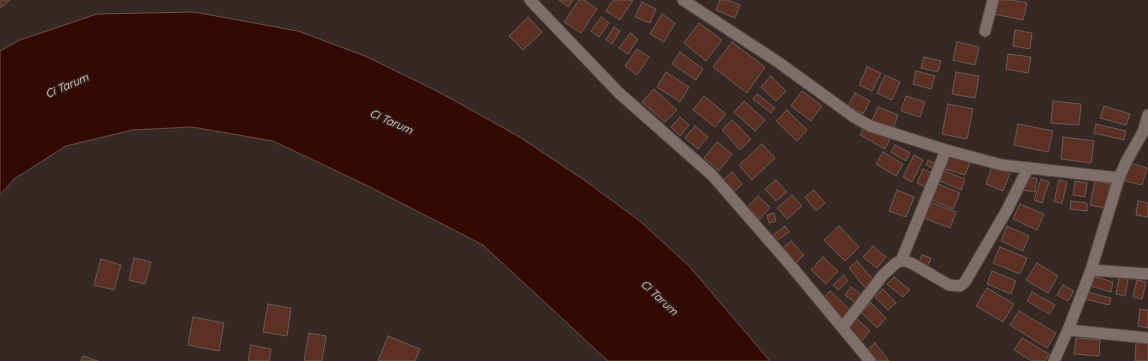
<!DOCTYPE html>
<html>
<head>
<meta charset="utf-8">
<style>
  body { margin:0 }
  canvas { display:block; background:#362824 }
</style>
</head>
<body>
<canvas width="1148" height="361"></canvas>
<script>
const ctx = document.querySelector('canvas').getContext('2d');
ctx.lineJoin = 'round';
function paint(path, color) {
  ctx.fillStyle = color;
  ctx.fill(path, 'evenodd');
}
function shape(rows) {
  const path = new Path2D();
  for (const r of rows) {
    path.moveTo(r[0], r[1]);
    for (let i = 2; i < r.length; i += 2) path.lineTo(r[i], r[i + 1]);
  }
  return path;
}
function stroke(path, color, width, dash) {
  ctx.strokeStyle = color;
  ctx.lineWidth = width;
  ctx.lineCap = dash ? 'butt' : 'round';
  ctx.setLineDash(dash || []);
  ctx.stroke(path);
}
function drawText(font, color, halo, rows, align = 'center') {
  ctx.font = font + ' Quicksand,sans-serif';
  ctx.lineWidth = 3;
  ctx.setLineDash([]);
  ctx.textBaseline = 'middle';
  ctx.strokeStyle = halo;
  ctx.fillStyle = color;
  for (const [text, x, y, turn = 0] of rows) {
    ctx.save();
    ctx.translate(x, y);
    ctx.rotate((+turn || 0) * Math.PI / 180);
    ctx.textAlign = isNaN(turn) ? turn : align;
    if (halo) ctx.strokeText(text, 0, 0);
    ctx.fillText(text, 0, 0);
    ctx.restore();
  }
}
const water = shape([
  [194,12,298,31,365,56,437,91,518,136,587,182,641,222,689,266,770,361,608,361,483,245,370,187,273,141,192,127,132,130,66,146,14,179,0,195,0,51,20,40,97,14,194,12]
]);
paint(water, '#330a01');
stroke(water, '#6e4e47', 1);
const building = shape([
  [0,0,10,0,0,8,0,0],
  [559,0,573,0,568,7,559,0],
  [579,0,584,0,597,9,581,33,564,22,579,0],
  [613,0,633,0,620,20,606,11,613,0],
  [720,0,728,0,740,5,735,18,716,10,720,0],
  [997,0,1012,0,1027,3,1023,20,994,14,997,0],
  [642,2,656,9,650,23,635,17,642,2],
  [662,14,675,23,664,42,650,34,662,14],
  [528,17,542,32,523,50,509,36,528,17],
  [601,17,609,23,599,37,591,31,601,17],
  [699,23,722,40,706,61,684,43,699,23],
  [614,27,620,31,612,44,606,40,614,27],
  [1015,30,1032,33,1030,49,1013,46,1015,30],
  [630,33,638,39,628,54,619,48,630,33],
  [732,42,765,67,747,93,713,67,732,42],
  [957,42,979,47,975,65,953,60,957,42],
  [637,49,649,57,637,75,625,66,637,49],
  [680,52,703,69,696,80,672,64,680,52],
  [1008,54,1031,57,1028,73,1006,69,1008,54],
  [924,57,941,61,938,72,921,68,924,57],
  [867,67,881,73,872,91,859,85,867,67],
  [916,71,935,76,931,89,913,84,916,71],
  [666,72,689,87,680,102,657,87,666,72],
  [956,72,979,76,975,98,952,94,956,72],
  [885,75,900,82,892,100,877,93,885,75],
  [771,76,786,91,776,101,761,87,771,76],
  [654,89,677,110,665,122,642,102,654,89],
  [802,91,822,106,811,121,791,106,802,91],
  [855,93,870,101,863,114,848,106,855,93],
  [757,94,775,108,771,113,753,99,757,94],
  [704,96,726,114,715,127,693,110,704,96],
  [906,96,925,102,920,117,901,111,906,96],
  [744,101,765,120,755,131,734,112,744,101],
  [1053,101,1081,104,1079,125,1051,123,1053,101],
  [948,104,973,109,967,139,942,134,948,104],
  [1104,106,1130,114,1126,125,1100,118,1104,106],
  [878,107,898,115,893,129,872,121,878,107],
  [787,110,807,130,797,141,776,121,787,110],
  [680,117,689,125,680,136,671,127,680,117],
  [732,120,751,139,740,150,722,130,732,120],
  [1018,124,1053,131,1048,152,1014,145,1018,124],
  [1096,124,1126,131,1124,140,1094,133,1096,124],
  [695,126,708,137,698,149,685,138,695,126],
  [865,126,890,139,885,149,860,135,865,126],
  [1063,137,1094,141,1091,163,1061,159,1063,137],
  [717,142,732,154,719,171,704,158,717,142],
  [762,144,775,158,752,180,739,165,762,144],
  [895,145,910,153,906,161,891,152,895,145],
  [883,152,903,164,896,176,876,164,883,152],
  [914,155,923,160,912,182,903,177,914,155],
  [949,155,970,162,965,175,945,169,949,155],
  [928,160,938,165,935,170,926,165,928,160],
  [1130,163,1147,168,1142,185,1125,181,1130,163],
  [993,164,1011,171,1003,191,986,184,993,164],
  [923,169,932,173,925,187,917,183,923,169],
  [942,170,965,179,961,190,938,180,942,170],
  [732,172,742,184,734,192,723,180,732,172],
  [1026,176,1037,179,1035,192,1023,190,1026,176],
  [1041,179,1049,182,1042,203,1034,200,1041,179],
  [776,180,787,192,776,201,765,189,776,180],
  [1059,180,1067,182,1062,203,1054,202,1059,180],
  [1075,181,1087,183,1085,197,1073,195,1075,181],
  [1095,181,1110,184,1106,208,1090,205,1095,181],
  [936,183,960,193,953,209,930,199,936,183],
  [814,190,825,203,816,211,805,197,814,190],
  [897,190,914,197,906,217,889,211,897,190],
  [792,195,802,206,787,219,777,208,792,195],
  [758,196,770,207,760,219,747,207,758,196],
  [1071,201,1087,203,1087,211,1070,209,1071,201],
  [1138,201,1148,203,1148,217,1136,215,1138,201],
  [930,202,956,212,950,228,924,218,930,202],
  [1020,204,1044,214,1037,230,1013,219,1020,204],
  [774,213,776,221,769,223,767,215,774,213],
  [785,226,789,232,776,241,772,236,785,226],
  [839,226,859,247,845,261,824,240,839,226],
  [1007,226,1029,236,1023,251,1001,241,1007,226],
  [791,241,804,255,796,263,783,248,791,241],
  [873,246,886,257,877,268,863,257,873,246],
  [1000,247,1027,258,1020,274,993,263,1000,247],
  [922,255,931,258,927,267,919,263,922,255],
  [823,257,838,271,826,284,811,270,823,257],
  [134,258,151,262,145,284,129,280,134,258],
  [101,259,121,265,114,290,94,285,101,259],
  [857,261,875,282,866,289,849,268,857,261],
  [1037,263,1058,276,1048,293,1026,280,1037,263],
  [992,271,1016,281,1011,294,987,284,992,271],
  [1120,273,1129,274,1125,296,1116,294,1120,273],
  [844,275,848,281,838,290,833,285,844,275],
  [1093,276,1113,282,1111,292,1091,286,1093,276],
  [894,277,910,290,903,297,887,284,894,277],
  [1137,280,1146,282,1142,299,1133,297,1137,280],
  [1063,285,1074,291,1068,301,1057,295,1063,285],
  [851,287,865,297,858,305,845,295,851,287],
  [987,288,1014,304,1003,322,976,306,987,288],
  [883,289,896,303,888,310,875,297,883,289],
  [830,291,850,310,842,319,821,300,830,291],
  [1032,292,1055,305,1049,314,1027,301,1032,292],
  [1087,292,1111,298,1109,305,1086,299,1087,292],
  [871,303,886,318,877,328,861,312,871,303],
  [268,304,291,308,287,336,263,332,268,304],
  [1140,309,1148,310,1148,328,1138,326,1140,309],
  [1019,311,1056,333,1047,348,1010,325,1019,311],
  [193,317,224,323,219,351,188,345,193,317],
  [857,319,870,331,860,343,847,330,857,319],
  [309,333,326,336,322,361,304,361,309,333],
  [388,336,420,349,415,361,378,361,388,336],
  [1022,338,1049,354,1045,361,1032,361,1014,350,1022,338],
  [1076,338,1100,340,1099,356,1074,354,1076,338],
  [875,343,889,361,872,361,865,351,875,343],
  [1136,343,1148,344,1148,361,1135,361,1136,343],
  [251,345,271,349,269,361,248,361,251,345],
  [83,356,98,361,81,361,83,356]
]);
paint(building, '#5c3022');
stroke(building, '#6b5b57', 1);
const minor = shape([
  [530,0,619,93,712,175,792,267,870,361],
  [683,0,778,62,854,117,870,126,946,150,1002,165,1119,178],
  [985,31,993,0],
  [901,261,946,150],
  [1091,270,1148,274],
  [843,327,883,275,896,263,901,261,906,261,913,264,949,285,960,286,965,282,1007,210,1028,168],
  [1068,330,1148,338],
  [1054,361,1068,330,1091,270,1119,178,1126,162,1143,132,1148,115]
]);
stroke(minor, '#514642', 13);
stroke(minor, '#7f6e6a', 11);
drawText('italic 11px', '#f6d5cb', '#362824', [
  ["Ci Tarum",67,86,-23],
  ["Ci Tarum",391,122,24],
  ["Ci Tarum",659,298,43]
]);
</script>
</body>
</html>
